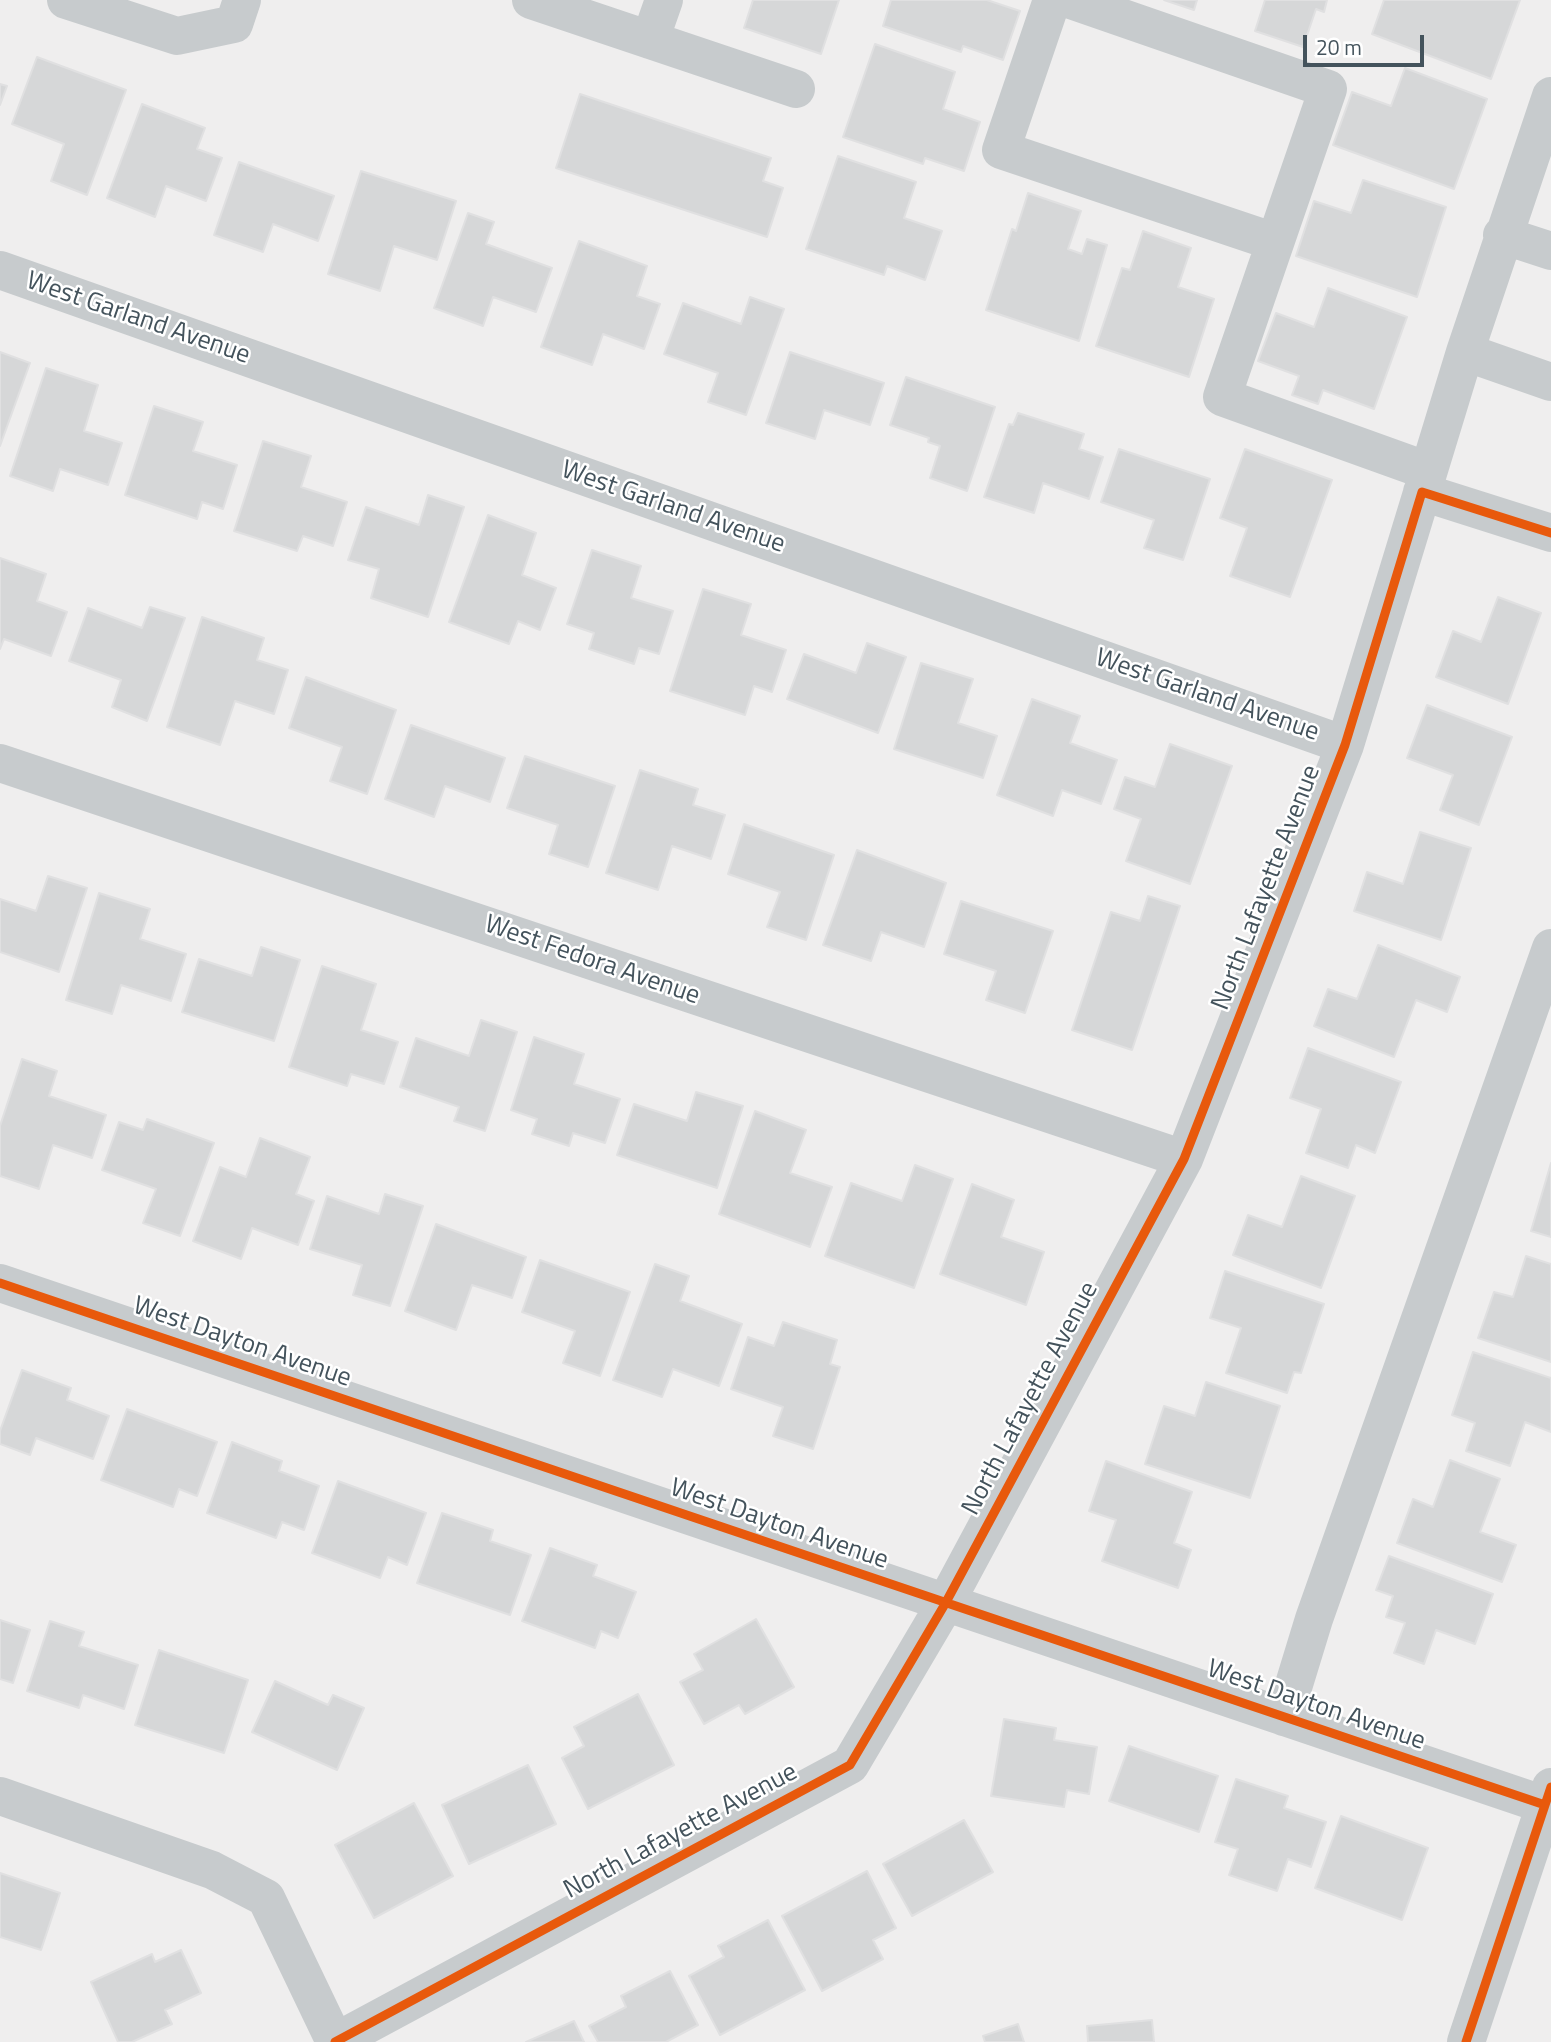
<!DOCTYPE html>
<html>
<head>
<meta charset="utf-8">
<style>
  body { margin:0 }
  #map { position:relative; width:1551px; height:2042px; overflow:hidden; background:#efeeee; font-family:"Titillium Web",sans-serif }
  canvas { display:block }
  .scale { position:absolute; left:1303px; top:35px; width:121px; height:32px; box-sizing:border-box; border:4px solid #44535c; border-top:0; padding-left:9px; font-size:21px; line-height:24px; white-space:nowrap; color:#44535c; -webkit-text-stroke:5px #fff; paint-order:stroke }
</style>
</head>
<body>
<div id="map">
<canvas width="1551" height="2042"></canvas>
<div class="scale">20 m</div>
</div>
<script>
const ctx = document.querySelector('canvas').getContext('2d');
ctx.lineJoin = 'round';
function paint(path, color) {
  ctx.fillStyle = color;
  ctx.fill(path, 'evenodd');
}
function shape(rows) {
  const path = new Path2D();
  for (const r of rows) {
    path.moveTo(r[0], r[1]);
    for (let i = 2; i < r.length; i += 2) path.lineTo(r[i], r[i + 1]);
  }
  return path;
}
function stroke(path, color, width, dash) {
  ctx.strokeStyle = color;
  ctx.lineWidth = width;
  ctx.lineCap = dash ? 'butt' : 'round';
  ctx.setLineDash(dash || []);
  ctx.stroke(path);
}
function drawText(font, color, halo, rows, align = 'center') {
  ctx.font = font + ' "Titillium Web",sans-serif';
  ctx.lineWidth = 5;
  ctx.setLineDash([]);
  ctx.textBaseline = 'middle';
  ctx.strokeStyle = halo;
  ctx.fillStyle = color;
  for (const [text, x, y, turn = 0] of rows) {
    ctx.save();
    ctx.translate(x, y);
    ctx.rotate((+turn || 0) * Math.PI / 180);
    ctx.textAlign = isNaN(turn) ? turn : align;
    if (halo) ctx.strokeText(text, 0, 0);
    ctx.fillText(text, 0, 0);
    ctx.restore();
  }
}
const building = shape([
  [753,0,839,0,821,54,744,28,753,0],
  [891,0,987,0,1020,11,1003,60,963,46,961,52,883,26,891,0],
  [1164,0,1197,0,1194,10,1164,0],
  [1265,0,1327,0,1324,12,1316,9,1303,47,1255,31,1265,0],
  [1384,0,1520,0,1491,79,1372,34,1384,0],
  [875,44,955,72,943,109,980,122,964,171,925,158,923,164,843,137,875,44],
  [37,57,126,90,87,195,51,181,64,144,12,124,37,57],
  [1405,68,1487,99,1454,189,1333,145,1352,92,1391,106,1405,68],
  [0,84,7,86,0,105,0,84],
  [580,94,771,158,763,181,783,188,767,237,556,168,580,94],
  [142,104,205,128,197,149,222,158,206,201,166,186,155,217,107,198,142,104],
  [838,156,916,182,904,218,942,231,925,280,887,266,884,275,806,249,838,156],
  [239,162,334,196,318,241,273,224,263,252,214,235,239,162],
  [361,171,456,201,437,260,394,246,380,291,328,274,361,171],
  [1363,180,1446,207,1417,297,1296,256,1314,201,1351,213,1363,180],
  [1028,193,1081,211,1068,249,1082,254,1087,239,1107,245,1079,341,986,310,1012,229,1016,231,1028,193],
  [468,213,494,222,486,244,552,268,536,312,493,297,483,326,434,308,468,213],
  [1143,231,1191,248,1178,287,1214,299,1189,377,1096,346,1122,268,1130,270,1143,231],
  [579,241,647,266,637,296,660,304,644,349,603,334,592,365,541,347,579,241],
  [1328,288,1407,317,1374,409,1323,390,1318,404,1292,395,1299,376,1258,361,1276,313,1314,327,1328,288],
  [750,297,784,309,746,415,708,402,718,373,664,354,683,303,741,324,750,297],
  [0,352,30,363,0,446,0,352],
  [790,352,884,383,870,425,824,410,815,439,766,423,790,352],
  [46,368,98,385,84,431,122,443,108,485,60,469,53,491,10,476,46,368],
  [906,377,995,407,967,491,930,478,940,446,928,442,929,438,890,425,906,377],
  [154,406,203,422,193,451,237,465,223,509,202,502,197,519,125,495,154,406],
  [1018,413,1084,434,1079,449,1103,457,1089,499,1043,483,1034,513,984,497,1009,424,1013,425,1018,413],
  [263,441,311,456,301,487,347,502,333,546,303,536,297,551,234,531,263,441],
  [1119,449,1210,479,1183,560,1144,548,1154,520,1101,502,1119,449],
  [1245,449,1332,480,1290,597,1230,576,1247,528,1220,518,1245,449],
  [428,495,464,507,428,617,371,598,379,569,348,560,366,507,419,525,428,495],
  [488,515,536,533,522,575,556,588,540,630,518,621,509,644,449,622,488,515],
  [592,550,641,566,631,598,673,611,659,654,639,648,634,664,589,649,594,633,567,624,592,550],
  [0,558,46,574,37,601,67,612,51,656,4,639,0,649,0,558],
  [703,589,751,604,741,635,786,650,772,692,754,686,745,715,670,691,703,589],
  [1498,597,1541,613,1508,704,1436,677,1453,631,1481,642,1498,597],
  [150,607,185,618,147,721,112,707,121,680,69,661,88,608,142,628,150,607],
  [202,617,264,638,257,660,288,670,274,714,235,701,220,745,167,727,202,617],
  [867,643,906,657,878,733,787,699,804,654,856,673,867,643],
  [921,663,973,679,958,723,997,736,983,778,894,749,921,663],
  [306,677,396,710,367,794,330,781,342,747,289,728,306,677],
  [1032,699,1080,716,1070,743,1117,760,1101,804,1062,790,1053,816,997,795,1032,699],
  [1427,705,1512,737,1479,825,1440,810,1453,775,1407,758,1427,705],
  [411,725,505,758,490,802,445,786,434,817,385,799,411,725],
  [1170,744,1232,766,1190,884,1126,861,1141,819,1114,809,1125,777,1155,787,1170,744],
  [525,756,615,786,588,867,549,854,558,825,507,808,525,756],
  [640,770,698,789,693,805,725,815,711,859,672,846,658,890,606,873,640,770],
  [744,824,834,855,806,940,767,927,780,892,728,874,744,824],
  [1420,832,1471,848,1441,940,1354,911,1367,872,1403,884,1420,832],
  [857,850,946,883,924,947,881,932,871,961,823,945,857,850],
  [48,876,87,888,59,972,0,952,0,899,36,911,48,876],
  [99,893,150,909,140,939,186,954,171,1001,121,985,112,1014,66,1000,99,893],
  [1148,896,1180,906,1132,1050,1072,1030,1111,912,1140,921,1148,896],
  [961,901,1053,931,1025,1013,986,1000,996,971,944,954,961,901],
  [1378,945,1460,977,1447,1012,1416,1000,1394,1057,1314,1026,1328,989,1357,999,1378,945],
  [261,947,300,960,274,1041,182,1012,199,959,252,976,261,947],
  [322,966,376,984,361,1030,398,1042,384,1084,351,1074,347,1086,289,1067,322,966],
  [481,1020,517,1032,485,1131,454,1121,459,1107,400,1087,416,1038,469,1056,481,1020],
  [534,1037,584,1054,574,1084,620,1099,605,1143,573,1133,569,1146,532,1134,537,1119,511,1110,534,1037],
  [1308,1048,1401,1082,1375,1153,1356,1145,1348,1168,1306,1153,1321,1109,1290,1098,1308,1048],
  [22,1059,57,1071,49,1096,106,1115,92,1158,53,1145,39,1189,0,1176,0,1126,22,1059],
  [696,1092,743,1106,717,1188,617,1155,634,1104,687,1121,696,1092],
  [755,1111,806,1130,790,1173,832,1187,810,1247,719,1214,755,1111],
  [147,1119,214,1143,180,1236,143,1223,156,1189,102,1170,119,1122,143,1130,147,1119],
  [260,1138,310,1157,296,1194,314,1201,298,1245,252,1228,241,1259,193,1241,220,1167,246,1177,260,1138],
  [1551,1163,1551,1237,1531,1231,1551,1163],
  [915,1165,953,1179,914,1288,825,1256,851,1183,902,1201,915,1165],
  [1301,1176,1355,1196,1321,1288,1233,1255,1248,1215,1282,1227,1301,1176],
  [972,1184,1014,1200,1001,1237,1044,1252,1026,1305,940,1274,972,1184],
  [385,1194,423,1206,390,1306,353,1295,362,1265,310,1249,327,1196,379,1214,385,1194],
  [436,1224,526,1257,512,1298,472,1285,456,1330,405,1311,436,1224],
  [1526,1256,1551,1264,1551,1362,1478,1338,1494,1292,1513,1297,1526,1256],
  [540,1260,630,1292,600,1376,563,1363,575,1331,522,1312,540,1260],
  [655,1264,689,1276,680,1301,742,1324,719,1386,673,1369,662,1397,613,1380,655,1264],
  [1225,1271,1324,1304,1301,1373,1294,1372,1287,1393,1226,1373,1241,1328,1210,1318,1225,1271],
  [783,1322,837,1340,830,1364,840,1367,813,1449,773,1436,783,1407,731,1389,748,1337,774,1346,783,1322],
  [1473,1352,1551,1378,1551,1432,1525,1422,1510,1466,1466,1451,1475,1423,1452,1415,1473,1352],
  [22,1370,71,1388,67,1400,109,1416,93,1459,36,1438,30,1455,0,1444,0,1431,22,1370],
  [1206,1382,1280,1406,1250,1498,1145,1464,1164,1406,1195,1416,1206,1382],
  [127,1409,217,1442,197,1496,179,1489,173,1507,101,1480,127,1409],
  [232,1442,282,1461,279,1471,319,1486,304,1530,282,1522,276,1538,207,1513,232,1442],
  [1450,1460,1500,1479,1480,1532,1516,1545,1502,1582,1397,1543,1413,1499,1433,1507,1450,1460],
  [1106,1461,1192,1492,1174,1543,1191,1550,1178,1588,1102,1561,1116,1520,1089,1511,1106,1461],
  [338,1481,426,1513,407,1565,388,1557,380,1578,312,1553,338,1481],
  [442,1513,493,1530,490,1541,531,1555,510,1615,417,1583,442,1513],
  [550,1548,597,1565,593,1576,636,1592,618,1638,601,1631,595,1648,522,1621,550,1548],
  [1389,1556,1493,1594,1475,1644,1436,1630,1424,1664,1394,1653,1405,1623,1386,1617,1393,1596,1376,1590,1389,1556],
  [756,1619,794,1687,745,1714,739,1705,704,1724,680,1682,703,1670,694,1654,756,1619],
  [0,1620,30,1630,13,1683,0,1679,0,1620],
  [50,1621,84,1632,79,1646,138,1665,124,1709,83,1695,79,1708,27,1691,50,1621],
  [159,1650,248,1680,224,1753,135,1725,159,1650],
  [275,1681,328,1705,333,1695,364,1708,337,1770,252,1732,275,1681],
  [638,1694,674,1765,588,1809,562,1758,584,1746,574,1727,638,1694],
  [1004,1719,1056,1728,1054,1740,1097,1747,1089,1794,1067,1790,1064,1807,991,1796,1004,1719],
  [1129,1746,1218,1776,1199,1832,1109,1801,1129,1746],
  [528,1765,556,1824,469,1864,442,1805,528,1765],
  [1236,1779,1288,1796,1284,1808,1326,1822,1311,1867,1288,1859,1277,1891,1229,1875,1238,1849,1215,1842,1236,1779],
  [414,1803,453,1876,374,1918,335,1845,414,1803],
  [1341,1816,1428,1848,1402,1920,1315,1888,1341,1816],
  [964,1820,993,1872,912,1916,883,1864,964,1820],
  [867,1871,896,1928,873,1940,883,1959,822,1991,782,1916,867,1871],
  [0,1873,60,1893,41,1950,0,1937,0,1873],
  [768,1920,805,1990,720,2035,689,1976,724,1957,718,1946,768,1920],
  [181,1950,201,1993,165,2010,172,2024,132,2042,118,2042,91,1982,152,1954,155,1962,181,1950],
  [670,1971,698,2025,666,2042,598,2042,589,2026,626,2007,621,1996,670,1971],
  [1152,2020,1154,2042,1088,2042,1087,2026,1152,2020],
  [574,2021,584,2042,526,2042,574,2021],
  [1018,2024,1024,2042,985,2042,983,2036,1018,2024]
]);
paint(building, '#d6d7d8');
stroke(building, '#e0e0e1', 2);
stroke(shape([
  [66,0,177,36,234,24,242,0],
  [531,0,796,89],
  [1052,0,1001,150,1275,242],
  [1071,0,1328,89,1222,397,1428,471],
  [650,40,664,0],
  [1551,96,1465,352,1551,382],
  [1502,235,1551,251],
  [0,270,1345,745],
  [1422,492,1551,533],
  [0,763,1184,1159],
  [0,1283,1545,1805],
  [1284,1717,1314,1619,1551,948],
  [0,1796,212,1870,266,1898,335,2042],
  [335,2042,850,1765,945,1604,1184,1159,1345,745,1465,352],
  [1466,2042,1551,1787]
]), '#c7cbcd', 38);
stroke(shape([
  [0,1283,1545,1805],
  [335,2042,850,1765,945,1604,1184,1159,1345,745,1422,492,1551,533],
  [1466,2042,1551,1787]
]), '#e8590c', 9);
drawText('26px', '#44535c', '#fff', [
  ["West Garland Avenue",138,319,19],
  ["West Garland Avenue",673,508,19],
  ["West Garland Avenue",1207,696,19],
  ["North Lafayette Avenue",1267,888,-69],
  ["West Fedora Avenue",592,961,19],
  ["West Dayton Avenue",242,1343,19],
  ["North Lafayette Avenue",1031,1399,-62],
  ["West Dayton Avenue",779,1525,19],
  ["West Dayton Avenue",1316,1706,19],
  ["North Lafayette Avenue",681,1832,-28]
]);
</script>
</body>
</html>
